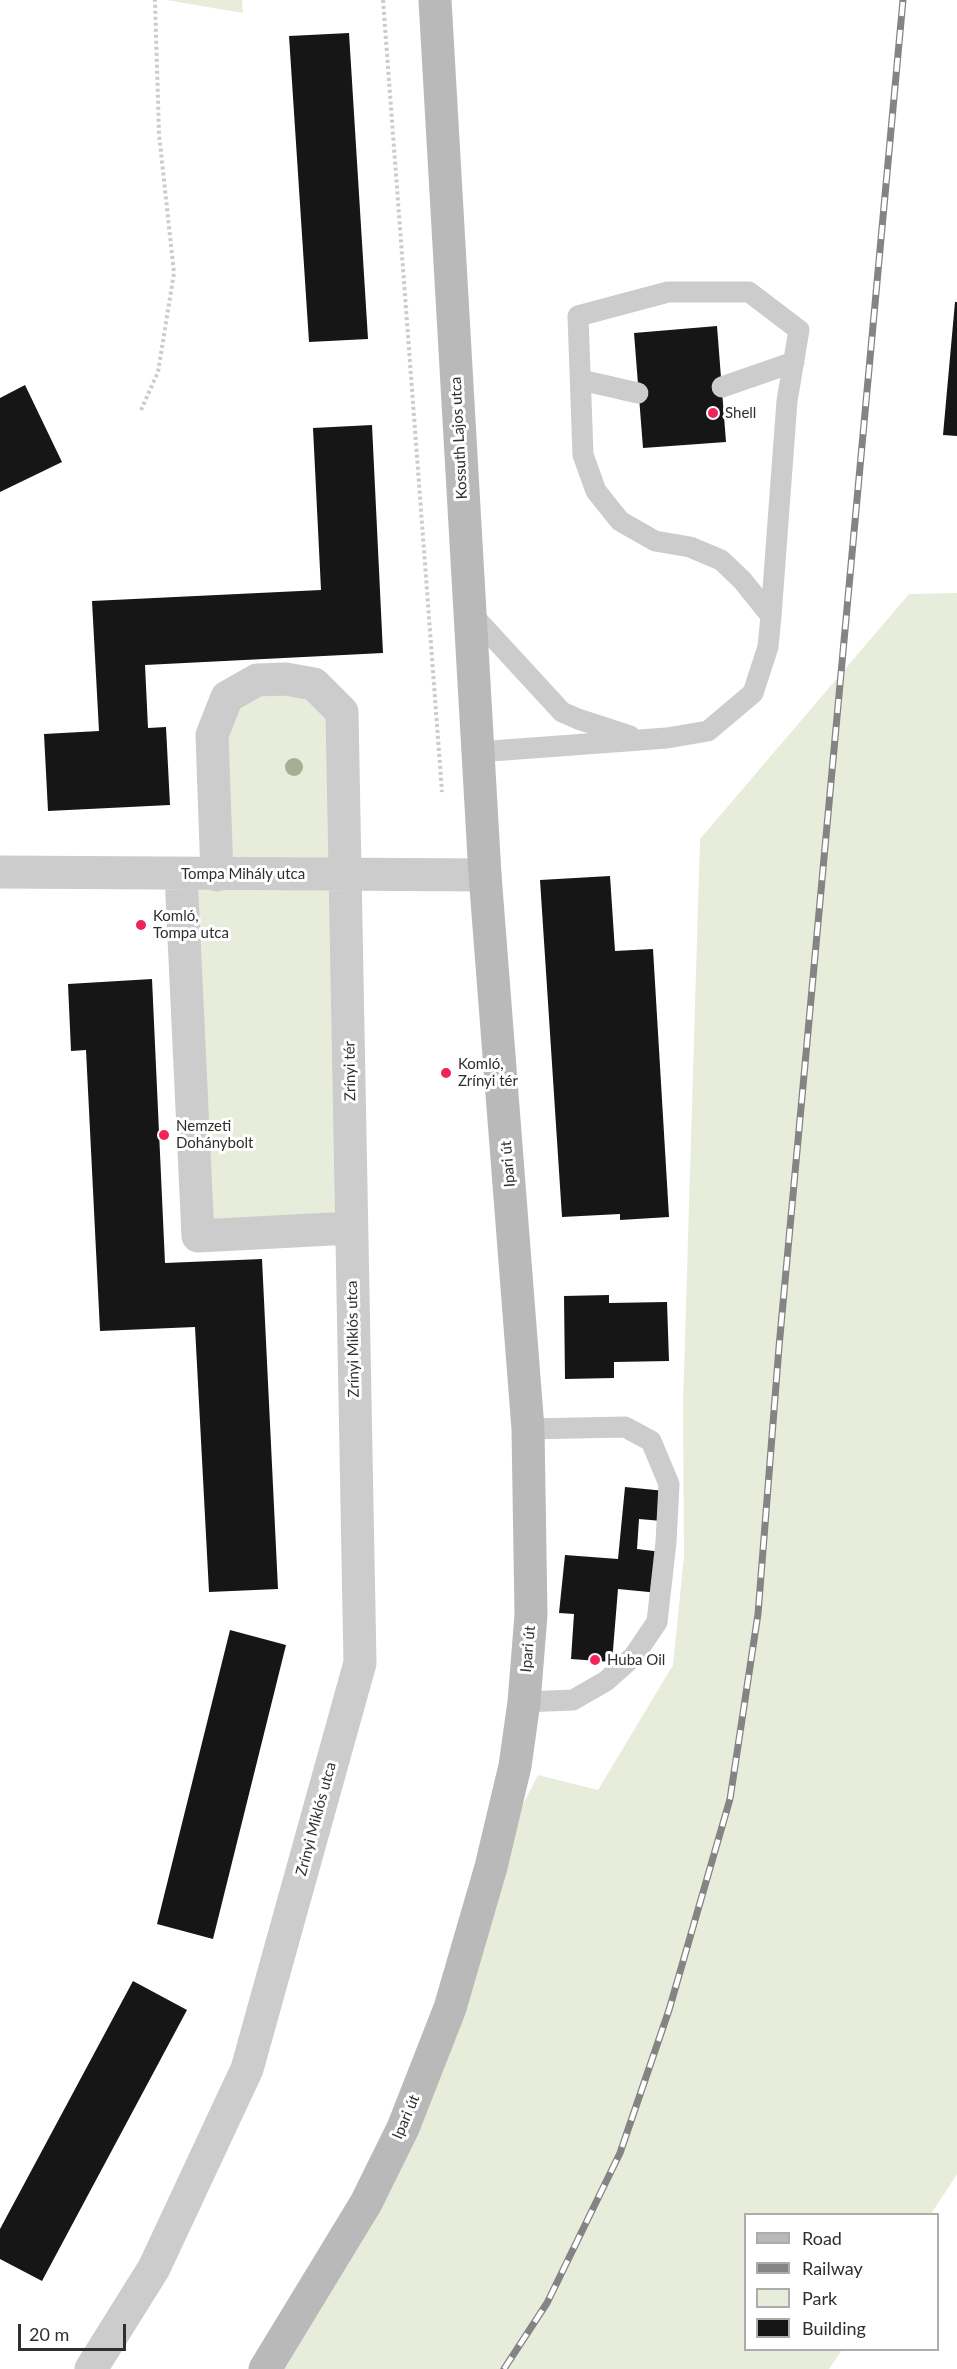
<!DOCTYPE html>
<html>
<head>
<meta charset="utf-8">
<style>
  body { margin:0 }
  #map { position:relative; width:957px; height:2369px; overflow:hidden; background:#fff; font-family:Lato,sans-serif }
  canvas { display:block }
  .legend { position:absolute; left:744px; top:2213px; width:195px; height:138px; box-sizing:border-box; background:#fff; border:2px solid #acacac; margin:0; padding:8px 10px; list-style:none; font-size:18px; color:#2f2f2f }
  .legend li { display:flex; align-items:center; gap:12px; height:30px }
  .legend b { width:30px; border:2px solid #acacac }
  .scale { position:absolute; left:18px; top:2324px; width:108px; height:27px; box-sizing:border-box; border:3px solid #2f2f2f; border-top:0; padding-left:8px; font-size:18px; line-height:21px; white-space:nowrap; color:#2f2f2f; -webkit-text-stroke:4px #fff; paint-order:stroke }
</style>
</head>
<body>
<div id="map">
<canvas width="957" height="2369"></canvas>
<ul class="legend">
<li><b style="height:8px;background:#b9b9b9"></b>Road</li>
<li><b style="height:8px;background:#848484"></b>Railway</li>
<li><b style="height:16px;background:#e8eddb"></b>Park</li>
<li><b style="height:16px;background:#161616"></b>Building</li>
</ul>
<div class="scale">20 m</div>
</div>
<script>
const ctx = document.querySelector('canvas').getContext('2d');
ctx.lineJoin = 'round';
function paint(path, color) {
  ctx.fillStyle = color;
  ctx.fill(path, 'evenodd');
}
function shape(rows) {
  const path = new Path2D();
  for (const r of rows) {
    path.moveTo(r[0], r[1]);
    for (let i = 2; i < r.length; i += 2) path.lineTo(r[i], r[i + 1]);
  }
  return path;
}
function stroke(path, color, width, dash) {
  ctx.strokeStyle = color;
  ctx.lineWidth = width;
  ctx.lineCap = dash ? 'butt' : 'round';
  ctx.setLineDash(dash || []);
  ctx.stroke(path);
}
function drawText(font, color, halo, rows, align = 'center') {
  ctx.font = font + ' Lato,sans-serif';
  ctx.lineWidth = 6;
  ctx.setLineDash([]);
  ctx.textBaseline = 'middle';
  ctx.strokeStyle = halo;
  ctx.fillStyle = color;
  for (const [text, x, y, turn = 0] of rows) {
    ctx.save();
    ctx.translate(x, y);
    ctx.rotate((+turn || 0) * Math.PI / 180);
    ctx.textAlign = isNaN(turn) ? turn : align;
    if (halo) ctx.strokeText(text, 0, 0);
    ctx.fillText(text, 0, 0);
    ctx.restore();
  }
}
paint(shape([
  [166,0,242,0,243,13],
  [957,593,957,2174,931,2214,746,2214,746,2350,842,2350,829,2369,265,2369,403,2128,491,1867,538,1775,598,1790,673,1665,684,1556,683,1405,700,839,909,594],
  [257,680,342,712,351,1228,198,1236,181,874,216,875,212,735]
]), '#e8eddb');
paint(shape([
  [349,33,368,339,309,342,289,36],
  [955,302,957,302,957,436,943,435],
  [717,326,726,442,643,448,634,333],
  [25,385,62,462,0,492,0,398],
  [372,425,383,653,145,665,148,728,166,727,170,805,48,811,44,734,99,731,92,601,321,590,313,428],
  [610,876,615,951,653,949,669,1217,620,1220,620,1214,562,1217,540,880],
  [152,979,165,1263,262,1259,278,1589,209,1592,195,1327,100,1331,86,1050,71,1051,68,984],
  [609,1295,609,1303,667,1302,669,1361,614,1362,614,1378,565,1379,564,1296],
  [625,1487,665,1491,662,1521,639,1519,637,1549,662,1552,659,1593,618,1589,612,1662,571,1659,574,1614,559,1613,565,1555,618,1559],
  [230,1630,286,1645,213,1939,157,1924],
  [133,1981,187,2010,42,2281,0,2259,0,2229]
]), '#161616');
stroke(shape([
  [383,0,442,792],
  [141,410,158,372,174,273,159,134,155,0]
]), '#ccc', 4, [3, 3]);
stroke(shape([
  [581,380,638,393],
  [722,387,794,362],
  [469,611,562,712,578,719,630,736],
  [478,752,667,738,708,731,753,693,768,647,771,616,787,401,799,330,749,292,668,292,578,316,583,455,596,491,620,521,655,541,690,547,721,560,742,580,771,616],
  [524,1702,573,1700,606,1681,634,1656,657,1622,666,1542,669,1484,651,1441,625,1427,528,1429]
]), '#ccc', 21);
stroke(shape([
  [0,872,485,875],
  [181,874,198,1236,351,1228],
  [91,2369,154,2268,247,2069,360,1663,342,712,314,684,286,679,257,680,227,697,212,735,217,875]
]), '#ccc', 33);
stroke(shape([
  [265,2369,366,2203,403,2128,450,2008,491,1867,515,1766,524,1702,531,1615,528,1429,485,875,435,0]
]), '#b9b9b9', 33);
const rail = shape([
  [504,2369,547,2303,620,2153,669,2010,730,1799,758,1614,779,1347,903,0]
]);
stroke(rail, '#848484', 7);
stroke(rail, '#fff', 4.5, [14]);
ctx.fillStyle = '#a5af92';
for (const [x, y] of [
  [294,767]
]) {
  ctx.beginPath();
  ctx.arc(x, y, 9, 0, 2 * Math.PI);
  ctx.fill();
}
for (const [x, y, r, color] of [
  [713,413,6,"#f22457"],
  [141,925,6,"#f22457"],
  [446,1073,6,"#f22457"],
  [164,1135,6,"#f22457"],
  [595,1660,6,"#f22457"]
]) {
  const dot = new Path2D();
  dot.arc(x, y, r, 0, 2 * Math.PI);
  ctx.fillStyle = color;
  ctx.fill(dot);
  stroke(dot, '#fff', 2);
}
drawText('15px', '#2f2f2f', '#fff', [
  ["Shell",725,413],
  ["Komló,",153,916],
  ["Tompa utca",153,933],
  ["Komló,",458,1064],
  ["Zrínyi tér",458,1081],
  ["Nemzeti",176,1126],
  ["Dohánybolt",176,1143],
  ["Huba Oil",607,1660]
], 'left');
drawText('15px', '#2f2f2f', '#fff', [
  ["Kossuth Lajos utca",459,438,-93],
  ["Tompa Mihály utca",243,874],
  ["Zrínyi tér",350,1071,-91],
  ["Ipari út",508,1164,-95],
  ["Zrínyi Miklós utca",353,1339,-91],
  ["Ipari út",528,1649,-85],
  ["Zrínyi Miklós utca",316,1819,-75],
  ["Ipari út",406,2117,-67]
]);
</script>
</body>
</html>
